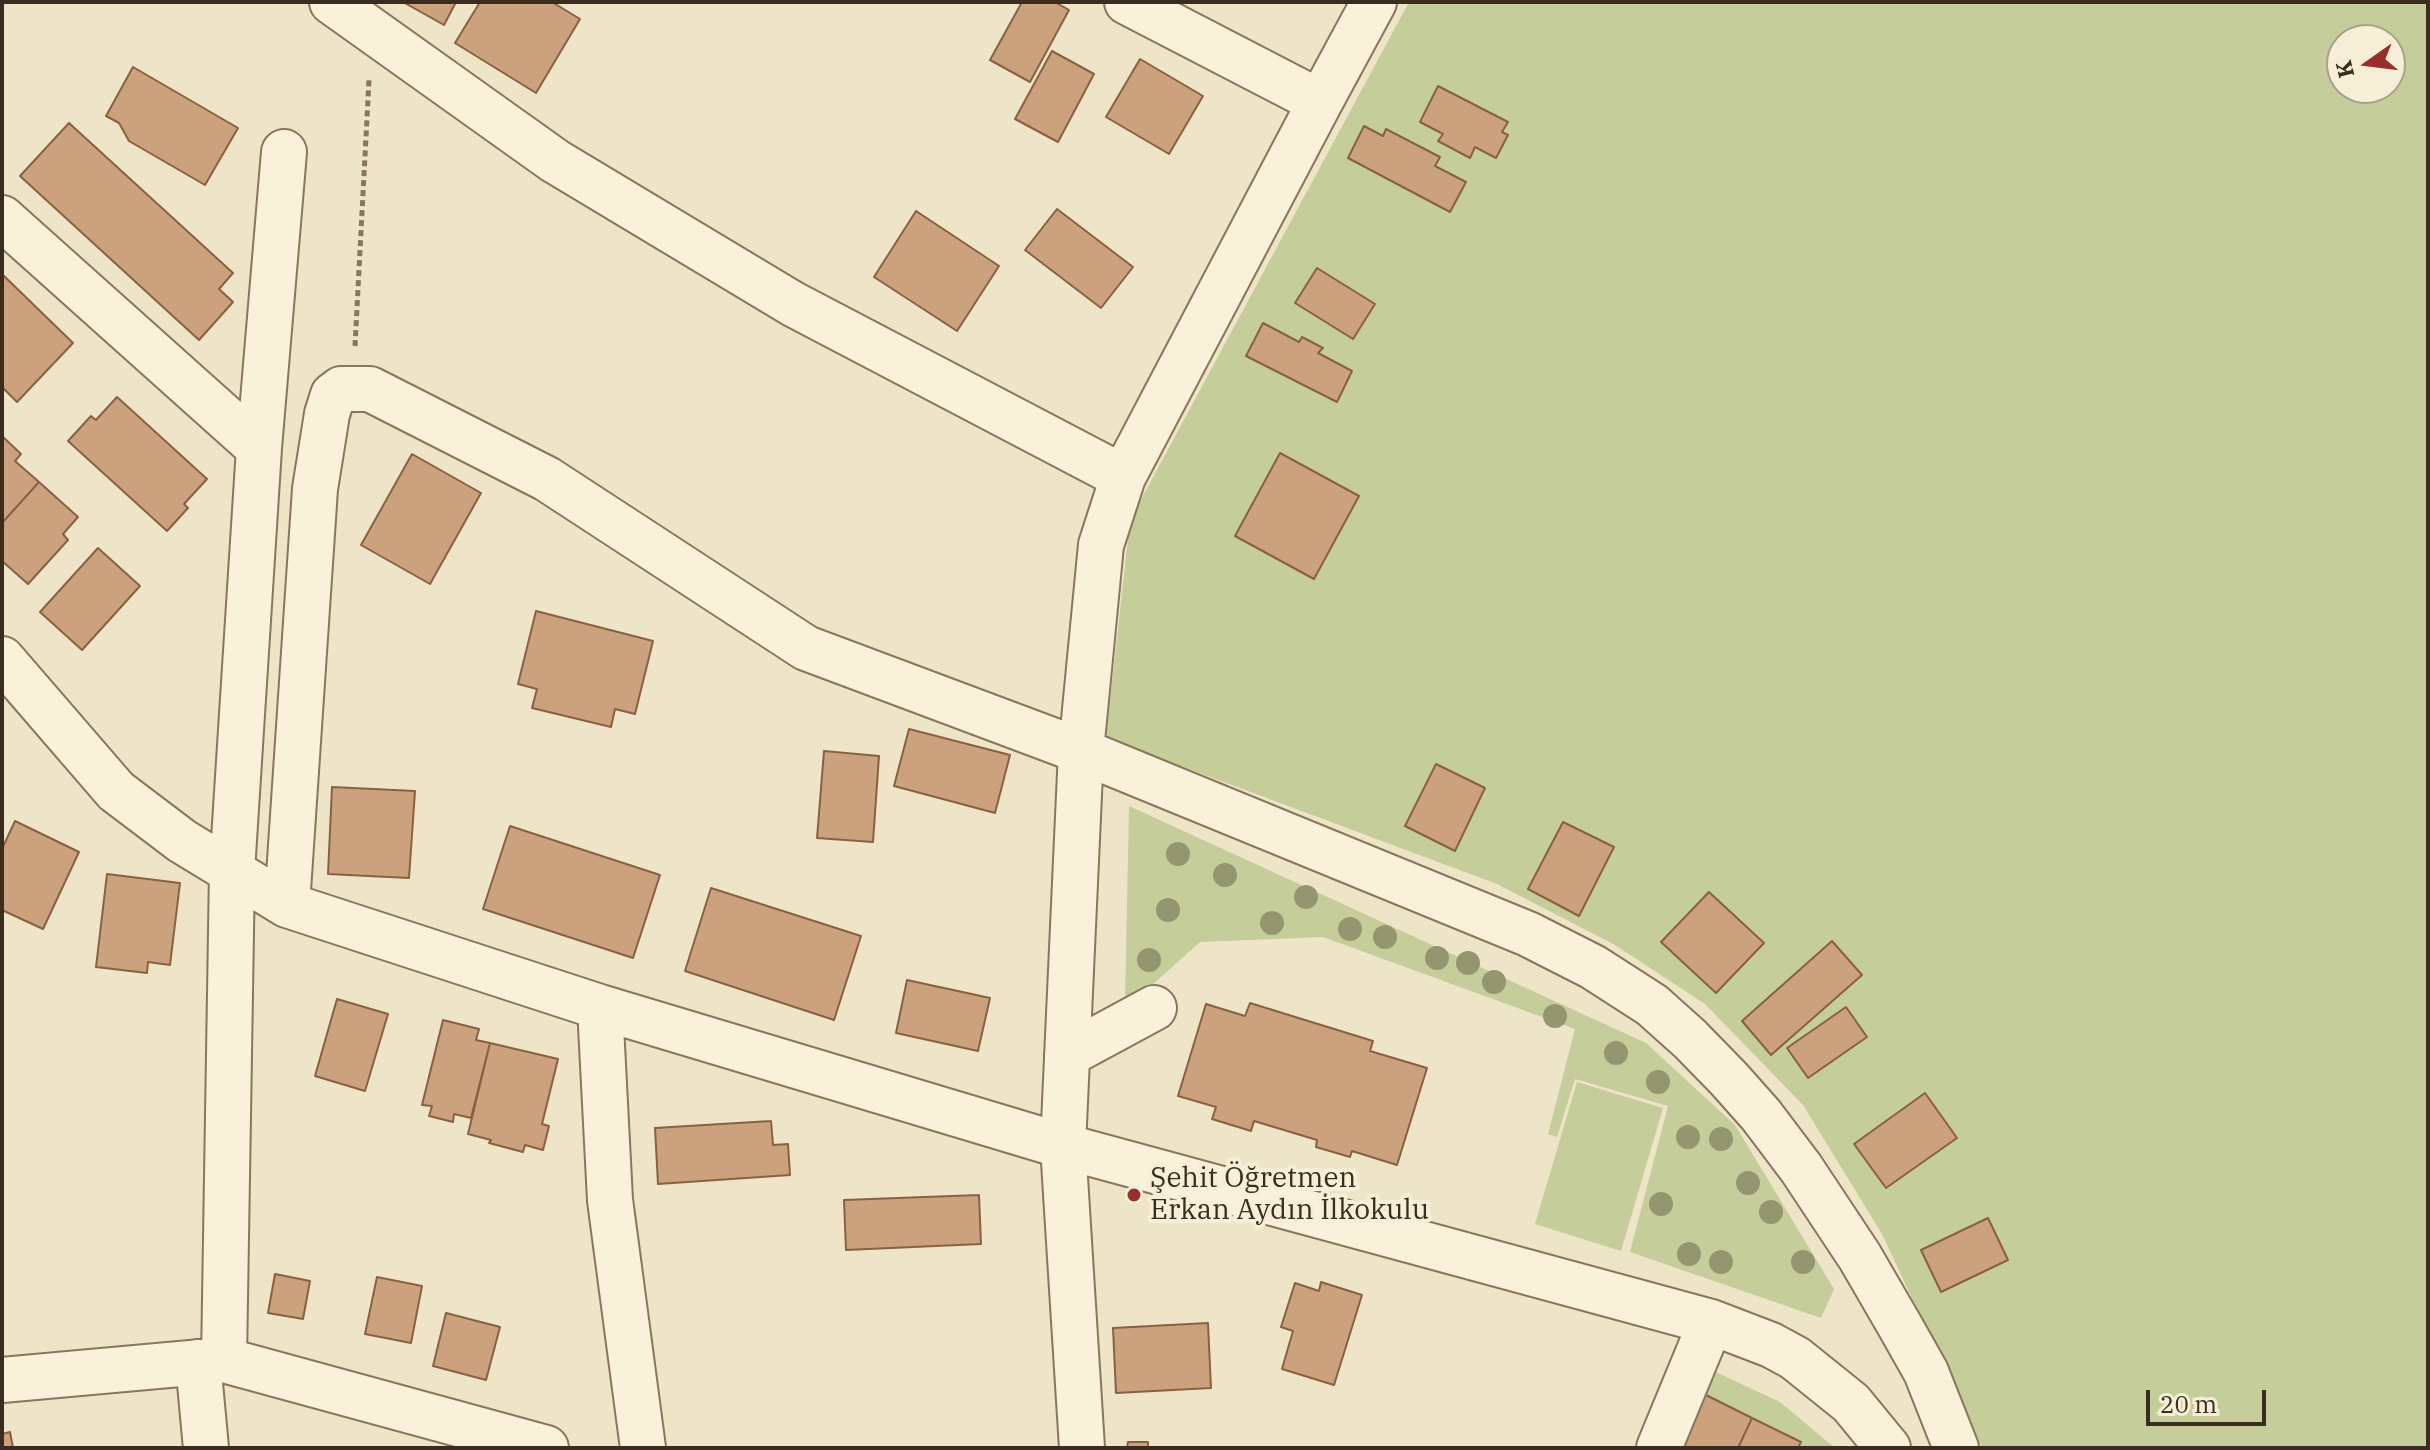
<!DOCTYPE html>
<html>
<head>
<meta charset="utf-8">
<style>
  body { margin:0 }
  #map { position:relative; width:2430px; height:1450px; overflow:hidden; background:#eee4c7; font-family:"IBM Plex Serif",serif }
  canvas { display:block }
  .frame { position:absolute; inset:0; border:4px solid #3a2d20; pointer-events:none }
  .north { position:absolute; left:2326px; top:24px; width:80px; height:80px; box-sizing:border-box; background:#f6eed6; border:2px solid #aba18d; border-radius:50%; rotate:256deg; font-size:22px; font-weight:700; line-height:32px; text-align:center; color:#3a2d20 }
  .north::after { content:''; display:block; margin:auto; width:28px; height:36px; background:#992f2c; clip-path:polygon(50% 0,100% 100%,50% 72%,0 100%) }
  .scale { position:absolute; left:2146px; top:1390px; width:120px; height:36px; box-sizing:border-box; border:4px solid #3a2d20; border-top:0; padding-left:10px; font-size:24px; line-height:28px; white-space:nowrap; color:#3a2d20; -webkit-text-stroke:6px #f6eed6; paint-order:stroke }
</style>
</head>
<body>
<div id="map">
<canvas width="2430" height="1450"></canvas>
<div class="frame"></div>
<div class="north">K</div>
<div class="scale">20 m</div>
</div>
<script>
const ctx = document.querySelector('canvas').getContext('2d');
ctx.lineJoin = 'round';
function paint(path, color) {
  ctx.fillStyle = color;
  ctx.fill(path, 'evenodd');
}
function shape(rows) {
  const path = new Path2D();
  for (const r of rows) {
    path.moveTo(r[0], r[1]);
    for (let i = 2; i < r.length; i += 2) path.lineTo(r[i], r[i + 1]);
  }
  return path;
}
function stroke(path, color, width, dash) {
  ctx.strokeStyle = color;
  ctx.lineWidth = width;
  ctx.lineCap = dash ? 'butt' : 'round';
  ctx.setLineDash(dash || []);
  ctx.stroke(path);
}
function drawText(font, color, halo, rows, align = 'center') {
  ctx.font = font + ' "IBM Plex Serif",serif';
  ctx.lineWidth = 8;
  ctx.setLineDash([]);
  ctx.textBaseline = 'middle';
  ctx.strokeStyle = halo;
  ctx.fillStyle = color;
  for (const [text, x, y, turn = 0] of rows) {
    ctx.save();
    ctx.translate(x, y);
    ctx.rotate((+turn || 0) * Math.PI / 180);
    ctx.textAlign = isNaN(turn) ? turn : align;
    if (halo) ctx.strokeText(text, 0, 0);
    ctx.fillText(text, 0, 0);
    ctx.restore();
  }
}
paint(shape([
  [1409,2,2428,2,2428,1448,1982,1448,1882,1234,1803,1105,1705,1004,1615,945,1497,884,1106,738,1130,520],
  [2342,40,2390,40,2390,88,2342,88],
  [1129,806,1646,1043,1735,1125,1834,1289,1821,1318,1630,1252,1668,1106,1575,1079,1557,1137,1548,1134,1575,1029,1323,937,1200,942,1141,995,1125,1004],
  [1577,1082,1663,1108,1621,1251,1535,1224],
  [1707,1368,1780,1402,1835,1448,1676,1448]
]), '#c5cd9a');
const building = shape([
  [403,2,456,2,444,25,403,2],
  [480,2,552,2,580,19,536,93,455,43,480,2],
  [1022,2,1055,2,1069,10,1030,82,990,60,1022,2],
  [1052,51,1094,74,1058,142,1015,119,1052,51],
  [1140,59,1203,96,1169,154,1106,117,1140,59],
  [133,67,238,128,205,185,129,141,119,123,106,116,133,67],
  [1438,86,1508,122,1502,132,1508,135,1496,158,1475,147,1470,158,1438,141,1443,134,1420,122,1438,86],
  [69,123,233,273,219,289,233,302,199,340,20,176,69,123],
  [1364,126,1383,136,1386,129,1440,157,1435,166,1466,182,1450,212,1348,158,1364,126],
  [1057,209,1133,267,1101,308,1025,250,1057,209],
  [916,211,999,266,957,331,874,277,916,211],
  [1317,268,1375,304,1353,339,1295,303,1317,268],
  [2,274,73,343,17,402,2,387,2,274],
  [1263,323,1299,342,1302,337,1323,348,1318,353,1352,371,1337,402,1246,356,1263,323],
  [117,397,207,479,184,504,188,508,167,531,68,441,91,416,96,420,117,397],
  [2,436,21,454,15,461,39,482,2,523,2,436],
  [1280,453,1359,496,1314,579,1235,536,1280,453],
  [412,454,481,493,430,584,361,545,412,454],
  [39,482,78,517,63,534,68,540,28,584,2,561,2,523,39,482],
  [98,548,140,586,82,650,40,612,98,548],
  [536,611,653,641,635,714,615,709,611,727,532,708,537,689,518,684,536,611],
  [909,729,1010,755,995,813,894,786,909,729],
  [824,751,879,756,873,842,817,838,824,751],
  [1436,764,1485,788,1455,851,1405,826,1436,764],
  [332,787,415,791,409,878,328,874,332,787],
  [15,821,79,852,43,929,2,910,2,849,15,821],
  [1563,822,1614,847,1579,916,1528,889,1563,822],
  [510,826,660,875,633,958,483,909,510,826],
  [107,874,180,883,170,965,148,962,147,973,96,967,107,874],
  [711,888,861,936,834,1020,685,971,711,888],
  [1709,892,1764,943,1716,993,1661,942,1709,892],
  [1832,941,1862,975,1771,1055,1742,1021,1832,941],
  [907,980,990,998,978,1051,896,1033,907,980],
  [337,999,388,1014,365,1091,315,1076,337,999],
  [1250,1003,1373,1041,1370,1051,1427,1068,1397,1165,1352,1151,1350,1157,1316,1147,1317,1140,1254,1121,1251,1131,1212,1119,1216,1107,1178,1096,1206,1004,1245,1016,1250,1003],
  [1846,1007,1867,1037,1808,1078,1787,1048,1846,1007],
  [443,1020,479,1029,476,1040,490,1043,471,1118,454,1114,453,1122,429,1116,432,1106,422,1105,443,1020],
  [490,1043,558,1059,542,1124,549,1126,543,1150,525,1145,523,1152,489,1143,491,1140,468,1134,490,1043],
  [1925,1093,1957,1138,1886,1188,1854,1144,1925,1093],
  [771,1121,773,1145,788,1144,790,1175,658,1184,655,1128,771,1121],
  [979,1195,981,1244,846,1250,844,1200,979,1195],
  [1988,1218,2008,1260,1941,1292,1921,1250,1988,1218],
  [275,1274,310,1281,303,1319,268,1313,275,1274],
  [377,1277,422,1286,411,1343,365,1334,377,1277],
  [1321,1282,1362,1295,1334,1385,1282,1369,1293,1331,1281,1327,1295,1283,1319,1291,1321,1282],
  [446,1313,500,1327,486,1380,433,1366,446,1313],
  [1208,1323,1211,1388,1116,1393,1113,1328,1208,1323],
  [1704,1394,1752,1418,1738,1448,1678,1448,1704,1394],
  [1752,1418,1801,1442,1798,1448,1738,1448,1752,1418],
  [10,1432,13,1448,2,1448,2,1434,10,1432],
  [1128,1442,1148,1442,1148,1448,1127,1448,1128,1442]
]);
paint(building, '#cca17d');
stroke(building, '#896142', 2);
const minor = shape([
  [332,2,555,161,793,304,1123,477],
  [1320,102,1374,2],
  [2,218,259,448],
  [2,659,116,791,182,841,287,905,600,1007,1063,1146,1711,1322,1771,1345,1795,1358,1851,1403,1888,1448],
  [287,905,315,489,327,414,333,395,341,389,370,389,547,479,806,648,1081,751,1528,934,1593,967,1652,1005,1690,1039,1729,1079,1761,1115,1801,1168,1860,1257,1900,1326,1926,1372,1956,1448],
  [600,1007,610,1200,643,1448],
  [1067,1055,1154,1008],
  [224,1360,232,871,259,448,284,152],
  [198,1362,206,1448],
  [2,1380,224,1360,546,1448],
  [1082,1448,1063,1146,1081,751,1101,545,1123,477,1320,102,1127,2],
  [1659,1448,1711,1322]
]);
stroke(minor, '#8a765c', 48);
stroke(shape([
  [355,346,369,80]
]), '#8a765c', 5, [6, 4]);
stroke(minor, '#f9f1da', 44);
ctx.fillStyle = '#93966e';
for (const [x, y] of [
  [1178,854],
  [1225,875],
  [1306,897],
  [1168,910],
  [1272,923],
  [1350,929],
  [1385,937],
  [1437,958],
  [1149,960],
  [1468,963],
  [1494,982],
  [1555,1016],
  [1616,1053],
  [1658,1082],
  [1688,1137],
  [1721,1139],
  [1748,1183],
  [1661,1204],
  [1771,1212],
  [1689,1254],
  [1721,1262],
  [1803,1262]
]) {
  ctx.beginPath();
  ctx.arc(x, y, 12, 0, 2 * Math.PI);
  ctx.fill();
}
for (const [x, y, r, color] of [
  [1134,1195,8,"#992f2c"]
]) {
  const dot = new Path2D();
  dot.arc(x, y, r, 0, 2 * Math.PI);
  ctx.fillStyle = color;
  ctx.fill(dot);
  stroke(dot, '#f6eed6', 3);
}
drawText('28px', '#3a2d20', '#f6eed6', [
  ["Şehit Öğretmen",1150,1179],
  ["Erkan Aydın İlkokulu",1150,1211]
], 'left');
</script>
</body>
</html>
